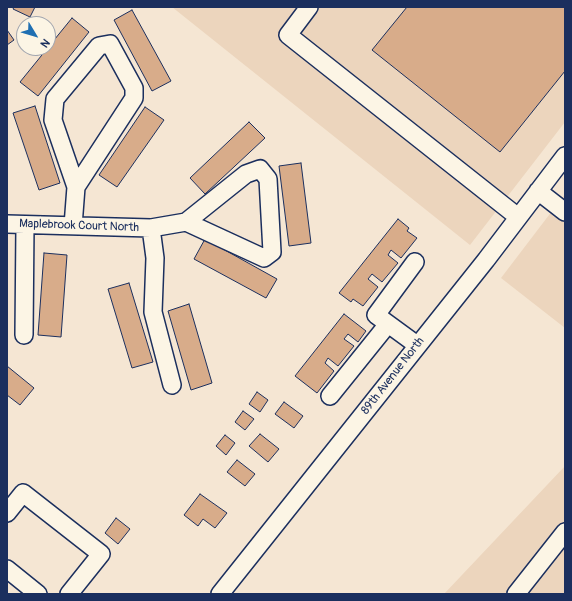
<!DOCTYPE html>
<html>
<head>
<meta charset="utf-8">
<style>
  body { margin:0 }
  #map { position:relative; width:572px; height:601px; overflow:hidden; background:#f5e6d3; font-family:Pangolin,sans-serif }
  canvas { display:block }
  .frame { position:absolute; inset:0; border:8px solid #1b2f5e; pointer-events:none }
  .north { position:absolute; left:16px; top:16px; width:40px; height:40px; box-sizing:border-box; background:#fcf5e5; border:1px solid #a2a6af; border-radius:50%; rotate:128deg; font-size:11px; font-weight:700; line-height:16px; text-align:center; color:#1b2f5e }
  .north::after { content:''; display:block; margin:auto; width:14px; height:18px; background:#1f6fb2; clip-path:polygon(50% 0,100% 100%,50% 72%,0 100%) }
</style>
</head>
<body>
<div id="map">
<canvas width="572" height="601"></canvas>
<div class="frame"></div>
<div class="north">N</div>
</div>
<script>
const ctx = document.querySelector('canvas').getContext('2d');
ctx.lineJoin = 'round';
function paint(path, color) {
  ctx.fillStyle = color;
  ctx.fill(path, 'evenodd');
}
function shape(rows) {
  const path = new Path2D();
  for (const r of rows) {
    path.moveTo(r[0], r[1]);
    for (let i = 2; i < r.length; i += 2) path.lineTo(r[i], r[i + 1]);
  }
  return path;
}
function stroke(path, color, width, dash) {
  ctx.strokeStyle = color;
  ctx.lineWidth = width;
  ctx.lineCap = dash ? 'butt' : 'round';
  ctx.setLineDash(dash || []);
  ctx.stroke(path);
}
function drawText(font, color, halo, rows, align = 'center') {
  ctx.font = font + ' Pangolin,sans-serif';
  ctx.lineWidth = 4;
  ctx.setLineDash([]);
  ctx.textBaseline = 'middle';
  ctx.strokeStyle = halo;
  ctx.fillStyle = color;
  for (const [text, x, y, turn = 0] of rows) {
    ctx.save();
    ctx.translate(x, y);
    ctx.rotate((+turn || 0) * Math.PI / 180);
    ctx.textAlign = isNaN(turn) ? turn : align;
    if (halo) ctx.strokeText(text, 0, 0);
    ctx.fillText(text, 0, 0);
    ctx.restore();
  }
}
paint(shape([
  [172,7,565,7,565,122,470,245],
  [565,194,565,328,501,278],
  [565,466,565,594,444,594]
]), '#ecd5bd');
const building = shape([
  [14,7,35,7,30,17,13,9,14,7],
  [407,7,565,7,565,71,500,152,372,50,407,7],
  [132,10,171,81,152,91,114,20,132,10],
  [72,18,89,32,38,96,20,82,72,18],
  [7,30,14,40,7,45,7,30],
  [35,106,60,183,39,190,13,113,35,106],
  [145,107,164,120,117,187,99,175,145,107],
  [249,122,265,138,205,194,190,178,249,122],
  [301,163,311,243,289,246,279,166,301,163],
  [398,219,409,228,407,231,417,238,401,258,391,250,388,255,398,263,382,282,372,274,368,279,378,287,363,306,353,299,351,302,339,293,398,219],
  [205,239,277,279,266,298,194,259,205,239],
  [44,253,67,255,61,337,38,335,44,253],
  [129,283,153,362,132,368,108,289,129,283],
  [189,304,212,383,191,390,168,311,189,304],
  [344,314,366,331,358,342,348,334,344,339,354,346,338,366,328,358,325,363,334,371,317,393,295,376,344,314],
  [7,366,34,388,20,405,7,395,7,366],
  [257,392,268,400,260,412,249,404,257,392],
  [284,402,303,416,294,428,275,414,284,402],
  [243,411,254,419,245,430,235,422,243,411],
  [260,434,279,449,268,462,249,446,260,434],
  [225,435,235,443,226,455,216,446,225,435],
  [237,460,255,474,245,486,227,472,237,460],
  [200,494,227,513,215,528,203,519,198,526,184,515,200,494],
  [116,518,130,529,118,544,105,533,116,518]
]);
paint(building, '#d8ac8a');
stroke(building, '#1b2f5e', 1);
const minor = shape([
  [309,7,288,35,518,217],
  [538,191,565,212],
  [7,224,151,228,186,222,264,258,272,252,268,179,260,169,246,174,186,222],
  [73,226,76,187,53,120,55,99,99,46,110,44,134,88,134,98,76,187],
  [151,228,155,258,153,312,172,385],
  [415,262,376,315,417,345],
  [24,335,25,225],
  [330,396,388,324],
  [7,513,23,493,101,554,69,594],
  [7,569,38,594],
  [220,594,486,260,565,156],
  [516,594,565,532]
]);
stroke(minor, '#1b2f5e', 20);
stroke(minor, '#fcf5e5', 17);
drawText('12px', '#1b2f5e', '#fcf5e5', [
  ["Maplebrook Court North",79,226,2],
  ["89th Avenue North",393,376,-52]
]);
</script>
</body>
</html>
